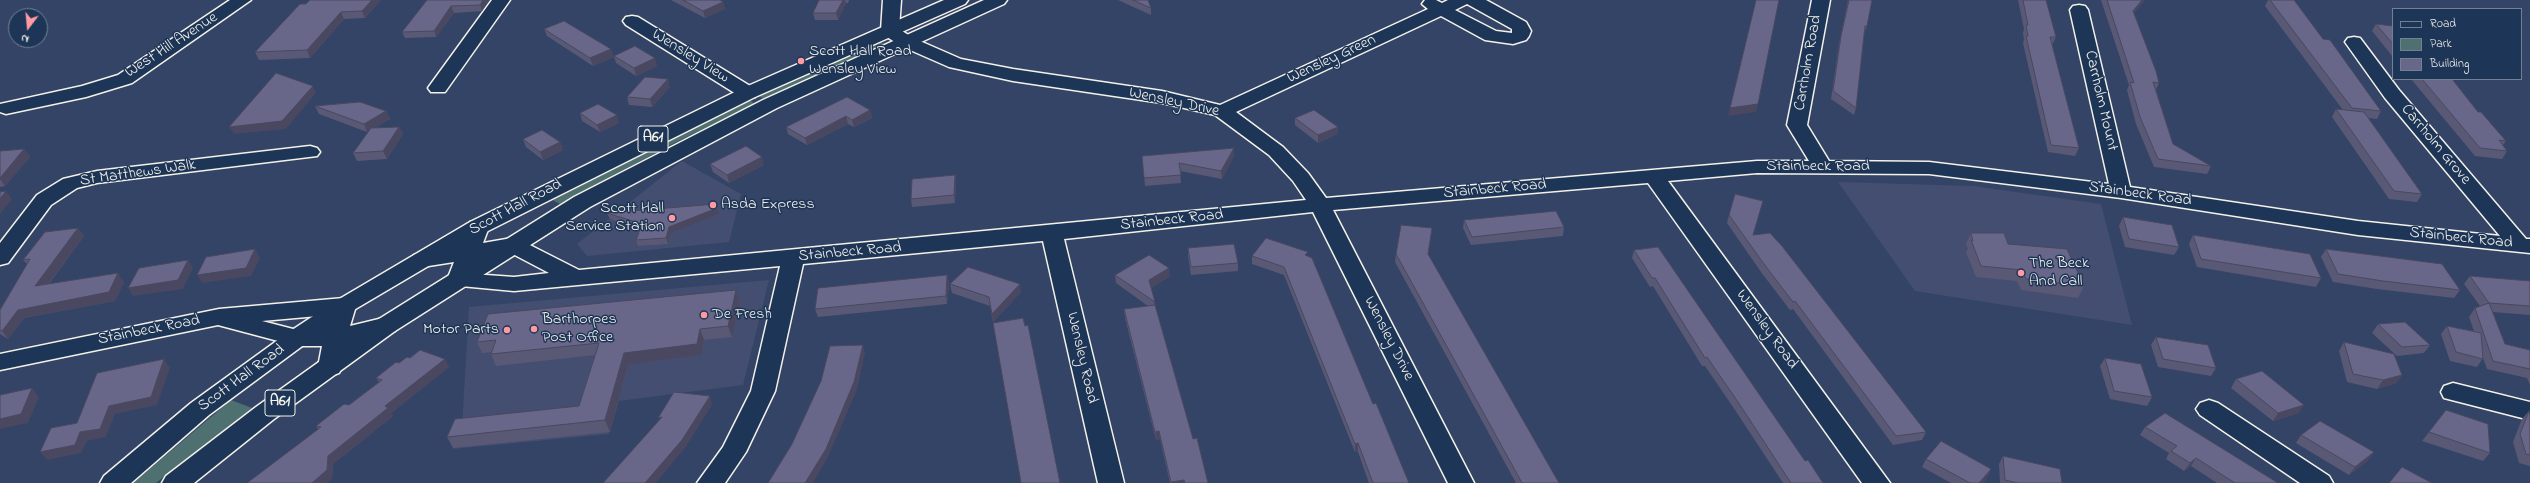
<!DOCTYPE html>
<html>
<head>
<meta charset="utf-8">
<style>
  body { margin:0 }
  #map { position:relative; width:2530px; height:483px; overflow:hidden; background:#344466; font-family:"Indie Flower",sans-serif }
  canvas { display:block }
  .legend { position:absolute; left:2392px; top:8px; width:130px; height:72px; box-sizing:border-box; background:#1d3557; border:1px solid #738091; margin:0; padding:5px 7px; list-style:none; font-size:12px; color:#f4f1e8 }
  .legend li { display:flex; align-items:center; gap:8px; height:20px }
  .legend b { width:20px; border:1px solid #738091 }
  .north { position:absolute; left:8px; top:8px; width:40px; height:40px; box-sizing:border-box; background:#1d3557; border:1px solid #738091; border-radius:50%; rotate:196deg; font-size:11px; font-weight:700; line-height:16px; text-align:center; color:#f4f1e8 }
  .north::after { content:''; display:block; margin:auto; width:14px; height:18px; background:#ff9aa2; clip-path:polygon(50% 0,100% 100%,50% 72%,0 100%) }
</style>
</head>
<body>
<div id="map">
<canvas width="2530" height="483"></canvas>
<ul class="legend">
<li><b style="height:5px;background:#1d3557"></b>Road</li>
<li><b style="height:11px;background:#4e7070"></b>Park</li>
<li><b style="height:11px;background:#686789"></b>Building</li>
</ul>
<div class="north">N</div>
</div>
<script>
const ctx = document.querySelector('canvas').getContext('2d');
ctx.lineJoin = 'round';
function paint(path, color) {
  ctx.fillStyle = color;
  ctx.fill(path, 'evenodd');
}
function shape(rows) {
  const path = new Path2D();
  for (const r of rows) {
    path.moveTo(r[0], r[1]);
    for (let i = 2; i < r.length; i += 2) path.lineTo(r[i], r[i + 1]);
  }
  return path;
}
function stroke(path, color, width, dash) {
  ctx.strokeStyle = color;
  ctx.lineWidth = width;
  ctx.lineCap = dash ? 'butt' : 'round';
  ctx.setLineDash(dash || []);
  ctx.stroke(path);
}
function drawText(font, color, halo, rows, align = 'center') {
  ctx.font = font + ' "Indie Flower",sans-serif';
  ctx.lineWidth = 3;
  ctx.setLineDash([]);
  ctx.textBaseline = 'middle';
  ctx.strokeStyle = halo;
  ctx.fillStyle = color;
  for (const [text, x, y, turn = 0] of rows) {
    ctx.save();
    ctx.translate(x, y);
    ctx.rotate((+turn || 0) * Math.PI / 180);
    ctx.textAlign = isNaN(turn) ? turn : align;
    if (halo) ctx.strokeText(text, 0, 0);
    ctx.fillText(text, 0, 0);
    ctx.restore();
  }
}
paint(shape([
  [682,161,741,194,729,242,587,256,577,244],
  [1838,182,1973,186,2101,204,2132,325,1915,291],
  [769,280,743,385,619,401,609,434,453,449,462,427,469,307]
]), '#444e70');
paint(shape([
  [878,41,884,44,764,99,757,95],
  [748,99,755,104,674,143,560,204,549,198],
  [231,400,252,408,156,483,133,483]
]), '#4e7070');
const minor = shape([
  [230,0,251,0,132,83,86,97,6,114,0,112,0,104,82,86,118,75,230,0],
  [492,0,510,0,445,92,431,92,428,88,492,0],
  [883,0,901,0,899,29,913,38,961,59,1013,69,1162,91,1220,105,1428,9,1422,4,1425,0,1436,0,1442,3,1448,0,1486,0,1526,22,1531,31,1529,36,1526,40,1513,44,1485,40,1441,16,1236,112,1283,147,1308,173,1326,198,1757,161,1809,161,1787,125,1812,0,1830,0,1807,125,1829,161,1929,162,2109,184,2070,10,2073,6,2079,5,2085,6,2088,10,2130,187,2358,221,2500,236,2385,98,2345,42,2348,38,2354,37,2360,38,2399,90,2526,239,2530,239,2530,253,2358,235,2121,198,1929,174,1757,173,1668,181,1890,483,1862,483,1648,183,1333,210,1474,483,1448,483,1313,212,1064,239,1124,483,1098,483,1043,241,803,264,775,391,746,452,725,483,697,483,723,447,751,391,780,266,514,291,450,285,447,280,454,262,422,267,414,265,411,260,414,255,460,247,470,222,478,220,486,222,489,227,483,243,512,238,520,240,579,270,1306,200,1293,181,1269,155,1215,115,1162,103,1013,81,949,67,901,46,884,35,881,31,883,0],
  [1467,4,1512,29,1512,33,1496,31,1455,10,1467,4],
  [509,252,549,273,514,277,472,274,478,258,509,252],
  [632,16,638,17,755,89,758,93,755,97,741,97,626,25,623,21,626,17,632,16],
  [310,146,317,148,320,152,317,156,97,183,77,188,51,205,8,263,0,265,0,243,37,195,63,179,97,171,310,146],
  [344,298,352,301,356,306,350,326,387,317,395,319,399,325,395,331,346,343,346,355,342,367,339,373,330,376,321,373,318,367,322,346,297,346,218,325,0,370,0,354,219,309,344,298],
  [329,315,325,330,297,330,262,321,329,315],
  [2453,383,2530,402,2530,420,2444,398,2441,392,2444,386,2453,383],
  [2209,400,2218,403,2329,476,2333,483,2300,483,2200,415,2196,409,2200,403,2209,400]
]);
const highway = shape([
  [944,0,968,0,965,4,755,97,486,232,352,311,305,344,209,415,131,483,100,483,104,476,191,403,289,332,336,301,470,222,741,89,944,0],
  [984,0,1007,0,1004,4,777,108,590,207,395,331,274,419,194,483,162,483,166,476,256,407,379,319,574,197,763,100,984,0]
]);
stroke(minor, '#f4f1e8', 3);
stroke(highway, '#f4f1e8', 3);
paint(minor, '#1d3557');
paint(highway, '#1d3557');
paint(shape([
  [381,0,365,18,344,19,310,58,259,60,255,52,300,4],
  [427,0,489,0,482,11,454,13,436,37,405,38,402,32],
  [671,0,720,0,723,2,725,9,705,18],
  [819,0,849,0,848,3,846,3,838,20,815,20,813,13],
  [1118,0,1148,0,1151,8,1151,15],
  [1848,0,1872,0,1867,26,1864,34,1856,108,1854,115,1831,99,1839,44],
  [2018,0,2046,0,2056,37,2052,45,2079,148,2075,156,2048,152,2023,43,2024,40,2023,33,2024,29],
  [2101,0,2145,0,2134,13,2159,83,2156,90,2173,144,2211,166,2207,174,2154,167,2136,124,2127,90,2129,85],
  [2268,0,2294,0,2323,39,2381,111,2377,119,2368,118,2422,194,2417,202,2389,199,2332,117,2336,109,2343,110,2265,6],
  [2376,24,2393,26,2393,57,2372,31],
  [544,29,614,57,593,66,547,36],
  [614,56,657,66,636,76,616,63],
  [2411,79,2452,79,2478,112,2506,141,2503,145,2507,151,2502,159,2475,156],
  [670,87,652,107,629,105,627,97],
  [315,106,386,111,390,119,374,128,399,127,403,134,387,159,357,161,353,153,369,131,367,132,319,114],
  [870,110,872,118,854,127,848,124,807,145,788,134,786,127],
  [580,113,619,123,600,132,582,121],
  [1295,118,1338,127,1337,134,1318,143,1295,125],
  [523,139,560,142,563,150,543,160,526,147],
  [24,149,30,157,5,186,0,187,0,151],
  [1142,156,1234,156,1222,179,1180,171,1181,183,1145,186],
  [710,164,764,165,729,183,713,172],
  [955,175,956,183,955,203,912,207,911,199],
  [607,213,719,214,671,233,668,244,638,246,636,240,640,229,610,219],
  [1729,215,1753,235,1926,432,1922,440,1893,445,1793,309,1790,310,1761,272,1727,223],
  [2123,217,2179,247,2174,255,2125,247,2119,226],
  [1464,220,1564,227,1563,236,1471,245,1463,228],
  [78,228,84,236,49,284,124,282,115,301,24,318,8,339,0,334,0,310,27,264,23,260],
  [1432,228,1428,254,1559,483,1516,483,1395,262,1396,254],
  [1971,233,2008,244,2084,286,2078,298,2021,290,2017,281,1976,277,1966,252,1968,249,1966,244],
  [2193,235,2321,278,2316,287,2197,267,2189,244],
  [1188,248,1238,263,1238,271,1191,275,1188,256],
  [2326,249,2460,290,2454,298,2377,289,2333,282,2321,257],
  [1634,250,1805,461,1823,483,1783,483,1735,410,1705,366,1702,366,1653,286,1650,287,1632,258],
  [1252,256,1308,256,1373,404,1409,483,1369,483,1358,452,1355,452,1284,275,1252,264],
  [947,275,949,283,947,304,818,317,815,309],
  [1115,275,1170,276,1151,288,1155,305,1193,439,1208,483,1170,483,1160,439,1156,440,1125,318,1124,309,1148,306,1116,283],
  [2470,276,2530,281,2530,315,2493,312,2505,344,2530,350,2530,385,2527,378,2487,369,2483,358,2477,367,2450,361,2441,334,2447,326,2474,331,2469,317,2475,308,2480,306,2464,284],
  [950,284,1021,292,993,322,990,306,952,293],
  [736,290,740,302,732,337,704,340,701,355,628,365,610,432,453,448,447,437,579,406,595,355,496,366,491,354,492,352,482,353,477,342],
  [2378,324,2430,345,2424,353,2397,356,2372,333],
  [2156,337,2216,368,2211,376,2158,367,2151,345],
  [2344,342,2402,375,2396,383,2377,389,2347,382,2339,351],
  [410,358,449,367,391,413,393,416,333,464,332,479,318,429,316,426,349,405,379,382,376,378,399,363],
  [2105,358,2152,397,2147,406,2110,399,2100,366],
  [2236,379,2299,413,2273,421,2231,388],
  [2446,410,2490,453,2483,461,2422,441],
  [2529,411,2530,415,2530,466,2519,463,2513,442,2522,419],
  [2145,427,2278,483,2217,483,2191,466,2184,471,2166,459,2169,453,2140,435],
  [2301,435,2374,452,2367,461,2349,475,2296,443],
  [2003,456,2062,483,2000,483,1999,464],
  [1926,459,1991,469,1987,477,1983,483,1951,483,1922,467]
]), '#595976');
paint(shape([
  [372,0,381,0,365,18,362,11],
  [483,0,489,0,482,11,480,5],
  [843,0,845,0,846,3,838,20,836,13],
  [2142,0,2145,0,2130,18,2133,11],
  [723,2,725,9,705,18,703,11],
  [451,6,454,13,436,37,434,31],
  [341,12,344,19,310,58,307,50],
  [611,49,614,57,593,66,590,58],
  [655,58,657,66,636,76,634,68],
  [668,79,670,87,652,107,650,99],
  [313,86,316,93,286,129,234,134,229,127],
  [1758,104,1756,112,1728,116,1730,108],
  [870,110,872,118,854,127,852,120],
  [386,111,390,119,367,132,364,124],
  [617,115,619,123,600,132,597,125],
  [846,116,848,124,807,145,805,138],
  [399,127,403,134,387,159,383,151],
  [1338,127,1337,134,1318,143,1318,135],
  [560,142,563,150,543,160,540,152],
  [1234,148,1234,156,1222,179,1221,171],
  [24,149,30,157,5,186,0,179,0,178],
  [762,157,764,165,729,183,727,175],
  [955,175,956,183,955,203,954,195],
  [6,191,12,199,0,214,0,199],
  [716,204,719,214,671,233,668,244,666,238,669,227],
  [78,228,84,236,41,294,35,286],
  [255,249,260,258,251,276,202,283,197,275],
  [188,260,193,268,183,289,133,296,128,288],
  [1169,268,1170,276,1150,289,1149,280],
  [118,273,124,282,115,301,24,318,8,339,2,331,18,310],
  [947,275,949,283,947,304,946,296],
  [1020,284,1021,292,993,322,992,314],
  [736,290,740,302,732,337,728,326],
  [700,329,704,340,701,355,628,365,610,432,605,420,624,353],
  [863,345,865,353,857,390,828,457,813,483,805,483],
  [164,359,170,368,157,405,115,414,106,437,87,441,81,453,47,460,40,452,80,432,109,406],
  [445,359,449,367,391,413,393,416,333,464,332,479,327,483,312,483,328,456,385,406],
  [2402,375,2396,383,2377,389,2383,380],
  [32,388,39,397,28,423,0,429,0,419],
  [710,396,712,405,685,448,656,483,645,483],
  [2304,405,2299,413,2273,421,2278,413],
  [1159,431,1160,439,1156,440,1155,432],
  [1358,443,1358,452,1355,452,1355,444],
  [2374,452,2367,461,2349,475,2355,467],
  [2196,458,2191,466,2184,471,2190,463],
  [1991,469,1987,477,1983,483,1979,483],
  [1184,480,1184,483,1171,483,1171,482]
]), '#494860');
const building = shape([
  [310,0,372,0,362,11,341,12,307,50,255,52,300,4,306,4,310,0],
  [427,0,483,0,480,5,451,6,434,31,402,32,427,0],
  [683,0,720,0,723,2,703,11,683,0],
  [819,0,843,0,836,13,813,13,819,0],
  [1133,0,1148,0,1151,8,1133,0],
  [1756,0,1779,0,1758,104,1730,108,1756,0],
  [1849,0,1872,0,1867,26,1865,26,1856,108,1833,91,1841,36,1849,0],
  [2023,0,2046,0,2056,37,2050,37,2079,148,2051,145,2026,36,2028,36,2026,25,2028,25,2023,0],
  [2107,0,2142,0,2133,11,2156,71,2159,83,2153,82,2173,144,2211,166,2158,159,2140,117,2130,82,2134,83,2107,0],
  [2270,0,2294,0,2323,39,2330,40,2381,111,2352,108,2270,0],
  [564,21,611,49,590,58,544,29,564,21],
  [2376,24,2393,26,2393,44,2376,24],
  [635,46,655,58,634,68,614,56,635,46],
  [276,73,313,86,282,121,229,127,276,73],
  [645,77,668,79,650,99,627,97,645,77],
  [2422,79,2452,79,2478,112,2481,112,2506,141,2499,140,2507,151,2480,148,2422,79],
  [847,97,870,110,852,120,846,116,805,138,786,127,847,97],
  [360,102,386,111,364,124,315,106,360,102],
  [598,104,617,115,597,125,580,113,598,104],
  [2336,109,2364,112,2422,194,2394,191,2336,109],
  [1314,110,1338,127,1318,135,1295,118,1314,110],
  [399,127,383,151,353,153,371,128,399,127],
  [542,130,560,142,540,152,523,139,542,130],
  [746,146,762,157,727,175,710,164,746,146],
  [1234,148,1221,171,1179,163,1181,175,1144,178,1142,156,1234,148],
  [24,149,0,178,0,151,24,149],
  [955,175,954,195,911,199,912,179,955,175],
  [6,191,0,199,0,192,6,191],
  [1735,194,1763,201,1753,235,1770,233,1782,246,1926,432,1896,436,1795,301,1793,302,1764,264,1729,215,1735,194],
  [716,204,717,208,669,227,666,238,636,240,642,224,607,213,716,204],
  [1556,211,1564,227,1472,237,1464,220,1556,211],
  [2123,217,2172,225,2179,247,2129,239,2123,217],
  [1401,225,1432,228,1428,254,1559,483,1522,483,1516,472,1396,254,1401,225],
  [78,228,35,286,118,273,109,292,18,310,2,331,0,330,0,310,30,259,23,260,45,232,78,228],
  [1971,233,2004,233,2008,244,2067,249,2084,286,2026,279,2022,270,1981,266,1971,240,1973,241,1971,233],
  [2193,235,2310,254,2321,278,2201,259,2193,235],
  [1266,238,1308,252,1305,255,1312,258,1373,404,1376,403,1409,483,1373,483,1358,443,1355,444,1284,267,1252,256,1266,238],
  [1234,244,1238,263,1191,267,1188,248,1234,244],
  [1658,247,1805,461,1808,460,1823,483,1791,483,1738,402,1707,357,1705,358,1655,278,1652,278,1634,250,1658,247],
  [255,249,246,268,197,275,206,257,255,249],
  [2326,249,2442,264,2460,290,2383,281,2338,274,2326,249],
  [1149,255,1169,268,1149,280,1155,302,1115,275,1149,255],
  [188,260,178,280,128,288,139,268,188,260],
  [968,267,1020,284,992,314,989,297,950,284,968,267],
  [947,275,946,296,815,309,818,288,947,275],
  [2470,276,2530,281,2530,306,2489,303,2470,276],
  [736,290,728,326,700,329,697,344,624,353,605,420,447,437,455,419,579,406,599,343,491,354,496,340,477,342,488,314,736,290],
  [2489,303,2505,344,2530,350,2530,369,2493,361,2475,308,2489,303],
  [1155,305,1193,439,1197,438,1208,483,1185,483,1184,480,1171,482,1159,431,1155,432,1124,309,1155,305],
  [1023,318,1025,326,1028,325,1060,483,1021,483,993,323,1023,318],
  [2405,322,2430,345,2402,347,2378,324,2405,322],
  [2447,326,2481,333,2483,359,2456,352,2447,326],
  [2156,337,2208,345,2216,368,2163,359,2156,337],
  [2344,342,2394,354,2402,375,2383,380,2353,374,2344,342],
  [863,345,854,382,826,449,805,483,768,483,792,444,821,381,830,346,863,345],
  [420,350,445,359,385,406,388,408,328,456,327,470,312,483,247,483,321,427,316,426,344,404,349,405,382,380,376,378,396,362,399,363,407,357,410,358,420,350],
  [2105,358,2141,364,2152,397,2114,391,2105,358],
  [164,359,151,397,109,406,100,429,80,432,75,445,40,452,51,428,77,423,97,373,164,359],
  [2262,371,2304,405,2278,413,2236,379,2262,371],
  [32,388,21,414,0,419,0,395,32,388],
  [674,392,710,396,682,440,645,483,603,483,662,417,658,418,674,392],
  [2446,410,2488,424,2490,453,2429,432,2446,410],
  [2529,411,2530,415,2530,455,2526,454,2520,434,2529,411],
  [2165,413,2278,483,2235,483,2196,458,2190,463,2171,451,2177,446,2145,427,2165,413],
  [2320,421,2374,452,2355,467,2301,435,2320,421],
  [1941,441,1991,469,1979,483,1970,483,1926,459,1941,441],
  [2003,456,2060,469,2062,483,2018,483,2005,480,2003,456],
  [2402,467,2432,483,2389,483,2402,467]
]);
paint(building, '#686789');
stroke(building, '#494860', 1);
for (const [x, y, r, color] of [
  [801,61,4,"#ff9aa2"],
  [713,205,4,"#ff9aa2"],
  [672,218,4,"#ff9aa2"],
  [2021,273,4,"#ff9aa2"],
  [704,315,4,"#ff9aa2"],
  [534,329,4,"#ff9aa2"],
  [507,330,4,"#ff9aa2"]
]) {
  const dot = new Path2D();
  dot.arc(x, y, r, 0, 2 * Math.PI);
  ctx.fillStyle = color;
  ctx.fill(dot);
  stroke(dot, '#1d3557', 1.5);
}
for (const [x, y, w] of [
  [653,139,30],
  [280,403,30]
]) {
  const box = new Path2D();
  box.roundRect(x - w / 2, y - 13, w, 26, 3);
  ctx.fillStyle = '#1d3557';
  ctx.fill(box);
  stroke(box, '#f4f1e8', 1);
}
drawText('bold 15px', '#f4f1e8', null, [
  ["A61",653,139],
  ["A61",280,403]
]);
drawText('16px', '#f4f1e8', '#1d3557', [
  ["West Hill Avenue",172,46,-33],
  ["Wensley View",690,57,32],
  ["Wensley Green",1332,60,-25],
  ["Carrholm Road",1809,63,-80],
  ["Carrholm Mount",2100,101,77],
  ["Wensley Drive",1174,103,12],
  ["Carrholm Grove",2435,145,50],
  ["Stainbeck Road",1818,167],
  ["St Matthews Walk",138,174,-8],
  ["Stainbeck Road",1495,190,-5],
  ["Stainbeck Road",2140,195,8],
  ["Scott Hall Road",516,208,-28],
  ["Stainbeck Road",1172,221,-6],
  ["Stainbeck Road",2461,239,6],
  ["Stainbeck Road",850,253,-5],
  ["Wensley Road",1766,330,54],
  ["Stainbeck Road",149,331,-11],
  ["Wensley Drive",1388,339,63],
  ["Wensley Road",1081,358,77],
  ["Scott Hall Road",242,379,-36]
]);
drawText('16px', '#f4f1e8', '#1d3557', [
  ["Scott Hall Road",809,52],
  ["Wensley View",809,70],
  ["Asda Express",721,205],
  ["Scott Hall",664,209,"right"],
  ["Service Station",664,227,"right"],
  ["The Beck",2029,264],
  ["And Call",2029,282],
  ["De Fresh",712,315],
  ["Barthorpes",542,320],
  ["Post Office",542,338],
  ["Motor Parts",499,330,"right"]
], 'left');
</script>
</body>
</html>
